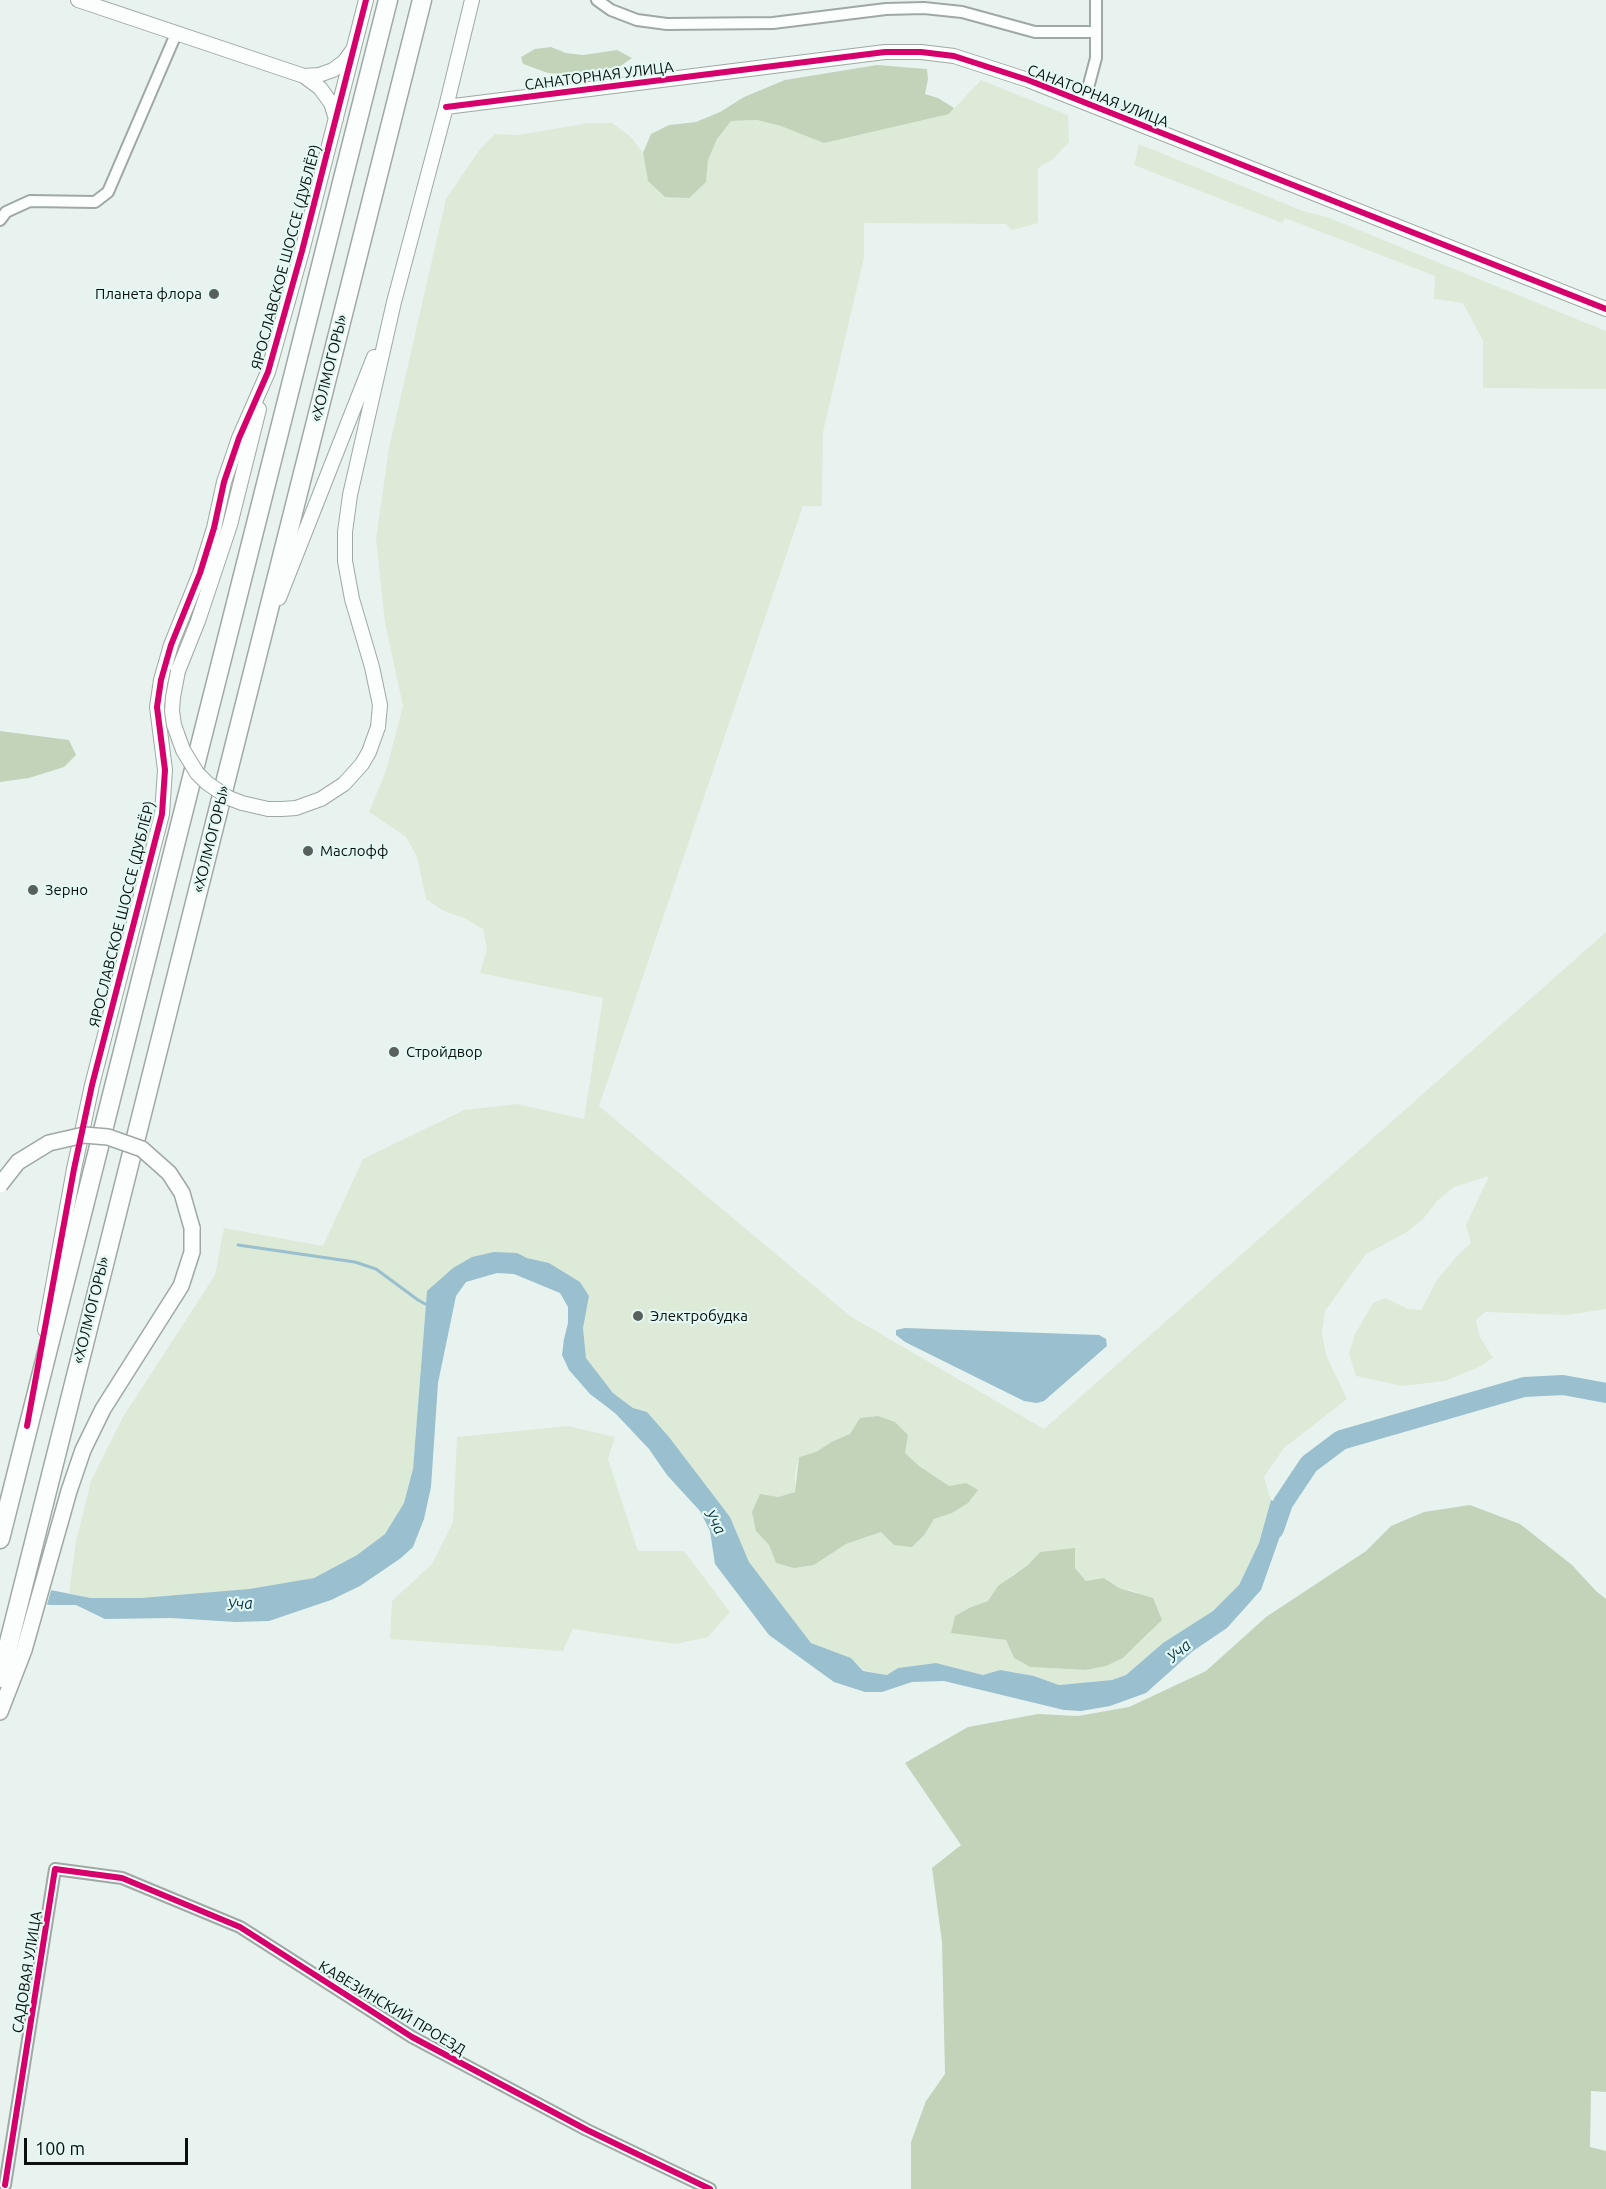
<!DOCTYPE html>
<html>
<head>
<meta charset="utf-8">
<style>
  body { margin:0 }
  #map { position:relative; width:1606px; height:2189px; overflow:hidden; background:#e8f3f0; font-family:Ubuntu,sans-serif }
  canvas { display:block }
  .scale { position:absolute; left:24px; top:2138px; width:164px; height:27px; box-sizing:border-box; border:3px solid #0a110f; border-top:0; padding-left:8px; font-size:18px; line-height:21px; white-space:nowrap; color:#0a110f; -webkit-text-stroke:4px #e3f8f3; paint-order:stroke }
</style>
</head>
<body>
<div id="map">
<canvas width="1606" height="2189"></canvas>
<div class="scale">100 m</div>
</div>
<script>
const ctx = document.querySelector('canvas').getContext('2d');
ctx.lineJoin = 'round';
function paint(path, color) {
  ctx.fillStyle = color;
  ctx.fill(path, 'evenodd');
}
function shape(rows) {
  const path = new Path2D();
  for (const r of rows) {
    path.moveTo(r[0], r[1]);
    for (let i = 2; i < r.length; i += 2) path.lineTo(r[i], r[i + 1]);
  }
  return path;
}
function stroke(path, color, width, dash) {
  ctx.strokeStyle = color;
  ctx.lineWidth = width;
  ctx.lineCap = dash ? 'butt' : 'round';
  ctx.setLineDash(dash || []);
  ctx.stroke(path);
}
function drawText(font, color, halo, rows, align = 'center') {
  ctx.font = font + ' Ubuntu,sans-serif';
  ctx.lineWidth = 4.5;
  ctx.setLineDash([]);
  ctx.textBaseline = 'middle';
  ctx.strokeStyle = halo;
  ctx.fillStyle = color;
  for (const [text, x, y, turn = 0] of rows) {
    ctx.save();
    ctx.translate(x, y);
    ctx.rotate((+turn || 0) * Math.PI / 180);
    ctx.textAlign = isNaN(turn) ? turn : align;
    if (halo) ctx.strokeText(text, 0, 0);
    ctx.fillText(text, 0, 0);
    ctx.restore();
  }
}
paint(shape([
  [981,80,1068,115,1069,142,1053,159,1038,168,1038,223,1012,230,1006,224,864,223,864,258,823,432,822,506,803,506,599,1106,850,1316,1044,1429,1606,932,1606,1309,1568,1315,1485,1312,1476,1320,1480,1337,1493,1358,1481,1366,1445,1381,1402,1386,1356,1376,1349,1354,1355,1334,1373,1303,1385,1298,1408,1309,1421,1310,1437,1280,1458,1255,1471,1243,1466,1225,1489,1176,1454,1187,1437,1201,1424,1218,1407,1232,1366,1254,1325,1311,1322,1335,1327,1357,1347,1399,1284,1448,1264,1477,1271,1500,1259,1543,1239,1585,1213,1611,1163,1643,1126,1675,1112,1680,1059,1685,1034,1676,1000,1670,983,1675,936,1663,898,1668,887,1675,863,1670,851,1658,811,1643,749,1562,730,1517,669,1437,647,1412,633,1408,613,1393,586,1358,583,1328,589,1296,580,1282,549,1263,527,1258,517,1253,427,1291,413,1469,404,1503,385,1534,357,1555,314,1578,249,1589,141,1598,91,1598,69,1593,76,1541,91,1481,123,1417,215,1275,224,1228,323,1246,363,1159,464,1110,517,1104,584,1119,603,998,480,973,487,949,483,929,464,918,444,911,426,899,417,857,406,837,369,812,386,771,403,706,385,623,376,539,389,448,446,199,480,149,495,134,518,135,588,123,612,123,631,137,643,153,648,181,666,197,706,182,708,160,717,139,731,121,757,120,781,126,949,114],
  [850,1434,905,1453,919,1466,949,1487,966,1483,952,1513,934,1519,925,1534,894,1545,881,1532,846,1544,814,1565,776,1563,769,1545,778,1497,795,1492,795,1474,799,1457,817,1452,833,1441],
  [1075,1549,1075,1568,1086,1581,1104,1578,1119,1588,1137,1592,1150,1633,1123,1658,1106,1666,1086,1670,1030,1667,1014,1658,1006,1640,987,1637,971,1607,988,1601,1012,1575,1028,1565,1040,1552],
  [1139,144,1303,211,1327,217,1606,331,1606,389,1483,388,1483,341,1463,303,1434,299,1435,276,1285,218,1282,223,1134,165],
  [568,1426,615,1437,608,1459,638,1551,684,1551,730,1612,708,1637,676,1644,573,1629,563,1651,390,1639,392,1601,432,1564,453,1522,457,1437]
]), '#ddead8');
paint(shape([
  [551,47,566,53,583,55,617,50,632,58,619,67,565,74,548,73,523,64,521,57,535,49],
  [877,65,927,69,928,79,925,94,938,98,954,108,949,114,824,143,781,126,757,120,731,121,717,139,708,160,706,182,689,198,665,197,648,181,643,153,651,134,669,125,696,122,720,112,744,97,785,80],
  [0,731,69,740,76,755,64,767,29,778,0,782],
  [878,1416,895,1422,908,1435,905,1453,919,1466,949,1486,966,1483,978,1490,968,1503,952,1513,934,1519,925,1534,912,1547,894,1545,881,1532,846,1544,814,1565,794,1568,776,1563,769,1545,756,1531,752,1512,760,1494,778,1497,795,1492,799,1457,816,1452,833,1441,850,1434,860,1418],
  [1470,1505,1520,1524,1572,1565,1596,1591,1606,1599,1606,2092,1591,2091,1590,2147,1606,2151,1606,2189,911,2189,911,2142,926,2101,945,2074,942,1942,932,1868,961,1845,905,1763,968,1727,1038,1714,1078,1716,1129,1707,1206,1671,1266,1617,1366,1551,1391,1526,1424,1512],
  [1075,1548,1075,1568,1086,1581,1104,1578,1119,1588,1153,1598,1162,1620,1123,1658,1106,1666,1086,1670,1030,1667,1014,1658,1006,1640,951,1633,955,1616,971,1607,988,1601,998,1586,1028,1565,1040,1552]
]), '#c2d3ba');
paint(shape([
  [494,1252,517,1253,527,1258,549,1263,580,1282,589,1296,583,1328,586,1358,613,1393,633,1408,647,1412,669,1437,730,1517,749,1562,811,1643,851,1658,863,1671,887,1675,898,1668,936,1663,983,1675,1000,1670,1034,1676,1059,1685,1112,1680,1126,1675,1163,1643,1213,1611,1239,1585,1259,1543,1271,1500,1290,1508,1261,1590,1227,1628,1193,1651,1146,1693,1110,1706,1081,1711,1064,1710,944,1681,912,1682,882,1692,865,1692,834,1682,769,1635,715,1564,710,1531,700,1511,667,1475,649,1449,615,1413,590,1394,569,1370,562,1355,564,1339,568,1323,568,1307,560,1293,514,1274,497,1273,466,1282,456,1296,438,1383,431,1487,424,1519,413,1547,401,1558,360,1586,331,1600,269,1621,236,1622,171,1618,105,1619,76,1605,50,1605,0,1595,0,1580,91,1598,141,1598,249,1589,314,1578,357,1555,385,1534,404,1503,413,1469,427,1291,453,1268,472,1257],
  [905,1328,1099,1335,1106,1339,1107,1346,1044,1401,1037,1403,1024,1401,905,1342,896,1335,896,1330]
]), '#9abfce');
paint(shape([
  [0,1577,52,1587,46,1608,0,1598]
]), '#e8f3f0');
stroke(shape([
  [238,1245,355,1262,376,1269,418,1300,429,1306]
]), '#9abfce', 3);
stroke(shape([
  [1274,1529,1283,1503,1309,1464,1341,1440,1524,1387,1563,1385,1606,1393]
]), '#9abfce', 20);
const minor = shape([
  [597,0,611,10,637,20,667,24,773,23,886,9,924,8,962,12,1035,32,1096,32],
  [1084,103,1096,58,1096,0],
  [0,220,6,212,30,201,95,202,108,192,176,34],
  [5,2185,55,1869,122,1878,240,1927,412,2037,587,2130,710,2189]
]);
const tertiary = shape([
  [78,0,304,76,320,88,331,103,336,119],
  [304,76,319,75,333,70,344,62,352,51],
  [446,107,885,52,921,52,954,56,1028,80,1606,309],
  [279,598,374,357],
  [178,671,198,621,230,525,259,409],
  [378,727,380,705,372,667,352,599,345,561,345,532,350,495,394,302,446,107,472,0],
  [45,1330,74,1169,92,1085,162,814,165,770,157,707,161,680,171,645,200,573,214,528,224,482,239,438,268,372,302,251,366,0]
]);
const secondary = shape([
  [0,1712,24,1650,69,1491,83,1450,103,1409,181,1286,192,1252,192,1228]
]);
const trunk = shape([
  [0,1539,388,0],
  [0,1678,422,0]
]);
stroke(minor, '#9fa8a5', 14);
stroke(tertiary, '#9fa8a5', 16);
stroke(secondary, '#9fa8a5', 18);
stroke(trunk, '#9fa8a5', 21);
stroke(minor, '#fcfdfd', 10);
stroke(tertiary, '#fcfdfd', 14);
stroke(secondary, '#fcfdfd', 15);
stroke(trunk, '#fcfdfd', 18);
const tertiaryBridge = shape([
  [178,671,173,697,172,711,174,725,183,750,197,773,207,783,229,798,242,803,268,809,282,809,296,808,321,799,344,784,362,764,369,752,378,727]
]);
const secondaryBridge = shape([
  [0,1185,18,1162,49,1143,84,1135,108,1137,142,1149,169,1173,182,1193,192,1228]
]);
stroke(tertiaryBridge, '#9fa8a5', 16, []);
stroke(secondaryBridge, '#9fa8a5', 18, []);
stroke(tertiaryBridge, '#fcfdfd', 14);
stroke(secondaryBridge, '#fcfdfd', 15);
stroke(shape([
  [446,107,885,52,921,52,954,56,1028,80,1606,309],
  [27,1426,74,1169,92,1085,162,814,165,770,157,707,161,680,171,645,200,573,214,528,224,482,239,438,268,372,302,251,366,0],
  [5,2185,55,1869,122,1878,240,1927,412,2037,587,2130,710,2189]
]), '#d6006c', 6);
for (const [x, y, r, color] of [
  [214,294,6,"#58605e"],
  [308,851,6,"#58605e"],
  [33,890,6,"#58605e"],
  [394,1052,6,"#58605e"],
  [638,1316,6,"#58605e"]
]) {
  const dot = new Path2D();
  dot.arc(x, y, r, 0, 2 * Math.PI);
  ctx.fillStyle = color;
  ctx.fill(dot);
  stroke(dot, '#e3f8f3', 2);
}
drawText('15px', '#0a110f', '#e3f8f3', [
  ["САНАТОРНАЯ УЛИЦА",599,76,-7],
  ["САНАТОРНАЯ УЛИЦА",1098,96,21],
  ["ЯРОСЛАВСКОЕ ШОССЕ (ДУБЛЁР)",286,257,-75],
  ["«ХОЛМОГОРЫ»",329,368,-76],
  ["«ХОЛМОГОРЫ»",211,839,-76],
  ["ЯРОСЛАВСКОЕ ШОССЕ (ДУБЛЁР)",122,914,-76],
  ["«ХОЛМОГОРЫ»",91,1310,-76],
  ["САДОВАЯ УЛИЦА",27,1972,-81],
  ["КАВЕЗИНСКИЙ ПРОЕЗД",392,2008,31]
]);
drawText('15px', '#0a110f', '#e3f8f3', [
  ["Планета флора",202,294,"right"],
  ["Маслофф",320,851],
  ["Зерно",45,890],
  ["Стройдвор",406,1052],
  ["Электробудка",650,1316]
], 'left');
drawText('italic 16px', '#083646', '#e3f8f3', [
  ["Уча",715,1522,60],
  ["Уча",240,1604,-4],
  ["Уча",1179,1651,-40]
]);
</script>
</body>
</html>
